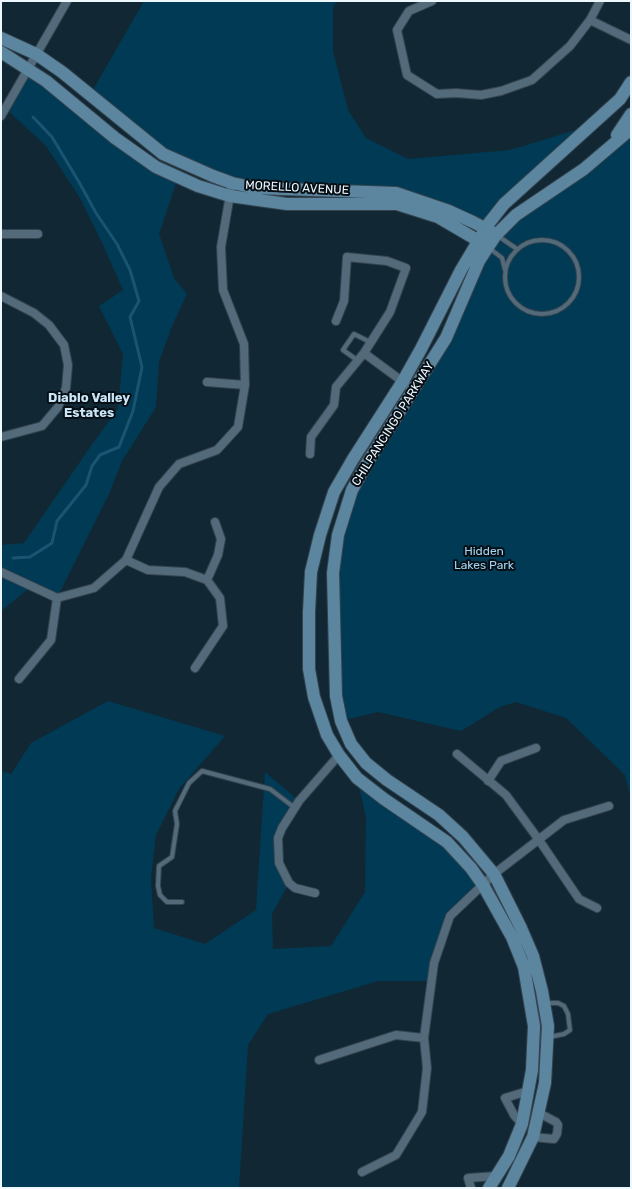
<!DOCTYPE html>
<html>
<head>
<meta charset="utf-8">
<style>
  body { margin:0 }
  #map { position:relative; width:632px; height:1189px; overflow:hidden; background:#112834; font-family:Rubik,sans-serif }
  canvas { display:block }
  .frame { position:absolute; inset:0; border:2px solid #ecf7fe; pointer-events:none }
</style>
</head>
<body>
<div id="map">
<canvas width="632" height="1189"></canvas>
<div class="frame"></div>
</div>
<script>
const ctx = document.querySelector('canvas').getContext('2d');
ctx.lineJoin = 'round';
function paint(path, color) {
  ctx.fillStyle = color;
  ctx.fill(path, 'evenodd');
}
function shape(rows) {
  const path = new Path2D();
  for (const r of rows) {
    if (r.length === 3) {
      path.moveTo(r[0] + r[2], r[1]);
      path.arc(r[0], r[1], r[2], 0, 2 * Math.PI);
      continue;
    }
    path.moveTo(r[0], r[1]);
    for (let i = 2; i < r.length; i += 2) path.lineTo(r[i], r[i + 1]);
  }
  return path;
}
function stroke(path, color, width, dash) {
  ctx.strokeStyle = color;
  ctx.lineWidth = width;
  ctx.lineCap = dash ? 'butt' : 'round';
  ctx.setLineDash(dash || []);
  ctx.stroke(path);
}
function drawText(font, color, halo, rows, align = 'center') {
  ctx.font = font + ' Rubik,sans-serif';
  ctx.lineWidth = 4;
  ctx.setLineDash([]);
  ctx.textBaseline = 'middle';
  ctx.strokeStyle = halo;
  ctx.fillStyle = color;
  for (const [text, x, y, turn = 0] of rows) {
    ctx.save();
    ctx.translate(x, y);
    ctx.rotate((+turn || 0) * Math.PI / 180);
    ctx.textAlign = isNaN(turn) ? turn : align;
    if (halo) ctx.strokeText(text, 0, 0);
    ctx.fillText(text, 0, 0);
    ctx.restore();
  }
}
paint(shape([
  [144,1,337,1,333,7,333,51,348,110,366,138,408,159,510,150,592,125,489,223,396,193,256,188,163,154,90,95],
  [28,68,178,177,159,234,174,278,187,294,172,326,159,362,156,407,122,461,109,494,57,598,32,586,1,611,1,545,24,543,93,443,118,409,123,354,99,306,123,290,104,247,80,198,46,146,5,108],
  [631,129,631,799,625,775,566,718,516,702,500,707,461,731,378,712,341,721,333,573,352,490,411,395,496,235],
  [108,701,225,736,179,789,156,835,151,878,154,928,205,944,256,910,265,772,299,801,282,828,278,847,289,883,272,914,273,949,331,946,365,892,366,817,357,778,447,842,483,885,450,916,432,981,378,981,268,1014,248,1045,239,1188,1,1188,1,771,11,774,31,743]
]), '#013a54');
stroke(shape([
  [13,558,30,557,52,543,57,521,86,485,92,466,100,455,119,447,133,411,142,367,130,317,139,301,130,270,117,244,96,213,79,182,52,137,33,117]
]), '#195473', 3);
const lane = shape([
  [498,236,517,249],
  [542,277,37],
  [488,247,502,258,505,270],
  [357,360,343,350,354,334,370,342],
  [182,902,167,902,160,895,158,886,159,866,172,857,177,824,175,811,189,783,202,771,270,789,295,808],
  [546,1003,558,1003,564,1006,568,1014,570,1030,564,1034,550,1037]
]);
const street = shape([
  [432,1,409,11,397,30,407,75,437,94,456,93,481,95,501,91,532,80,570,46,590,20,600,1],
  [590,20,631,40],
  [1,116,67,1],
  [1,234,38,234],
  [1,296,34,313,49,325,64,345,68,365,66,388,58,407,42,426,1,437],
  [364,353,414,390],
  [207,382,245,385],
  [310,454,311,437,334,405,336,387,364,353,390,312,406,268,387,261,347,257,344,301,336,321],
  [126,560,148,570,185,572,207,580,220,598,223,626,195,668],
  [1,572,57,598,94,588,126,560,159,487,179,464,217,450,238,427,245,385,244,344,223,290,221,247,232,183],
  [207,580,218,555,221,539,215,522],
  [19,679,51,640,57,598],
  [457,754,506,795,539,840,579,899,597,908],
  [488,781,501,761,536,748],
  [315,893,295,888,289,883,279,863,278,838,282,828,299,801,339,755],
  [319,1060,396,1035,424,1038],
  [522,1124,514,1115,505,1098,528,1091],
  [533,1137,554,1139,557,1134,558,1125,556,1122,539,1113],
  [362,1172,396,1155,422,1112,427,1068,424,1038,434,963,450,916,494,874,564,820,609,806],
  [471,1188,468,1178,496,1176]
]);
const secondary = shape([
  [1,38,36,54,62,72,163,154,213,176,232,183,256,188,396,193,449,211,473,222,492,232],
  [1,52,46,81,115,138,156,167,198,186,230,196,287,204,397,204,438,217,484,244],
  [617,135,631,114],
  [489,1188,509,1156,522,1124,532,1070,534,1026,524,967,512,937,483,885,471,868,447,842,384,799,357,778,339,755,327,735,314,697,309,669,309,612,311,572,320,535,334,492,353,459,403,381,421,349,461,270,489,223,504,204,620,99,631,82],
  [508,1188,533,1137,545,1083,548,1026,542,991,533,956,521,928,494,874,463,837,439,815,387,780,366,763,351,744,341,721,336,696,333,573,338,535,352,490,367,463,446,338,479,261,488,247,496,235,516,215,584,169,631,129]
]);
stroke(lane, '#34434e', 6);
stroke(street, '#34434e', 10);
stroke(secondary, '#34434e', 14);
stroke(lane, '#526a79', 4);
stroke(street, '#526a79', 8);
stroke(secondary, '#5c869f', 12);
drawText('12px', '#ecf7fe', '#060f15', [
  ["MORELLO AVENUE",297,188,3],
  ["CHILPANCINGO PARKWAY",393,424,-58]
]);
drawText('12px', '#a5d4f1', '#060f15', [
  ["Hidden",484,552],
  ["Lakes Park",484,566]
]);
drawText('bold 13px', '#cae5f6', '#060f15', [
  ["Diablo Valley",89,398],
  ["Estates",89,413]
]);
</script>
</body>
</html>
